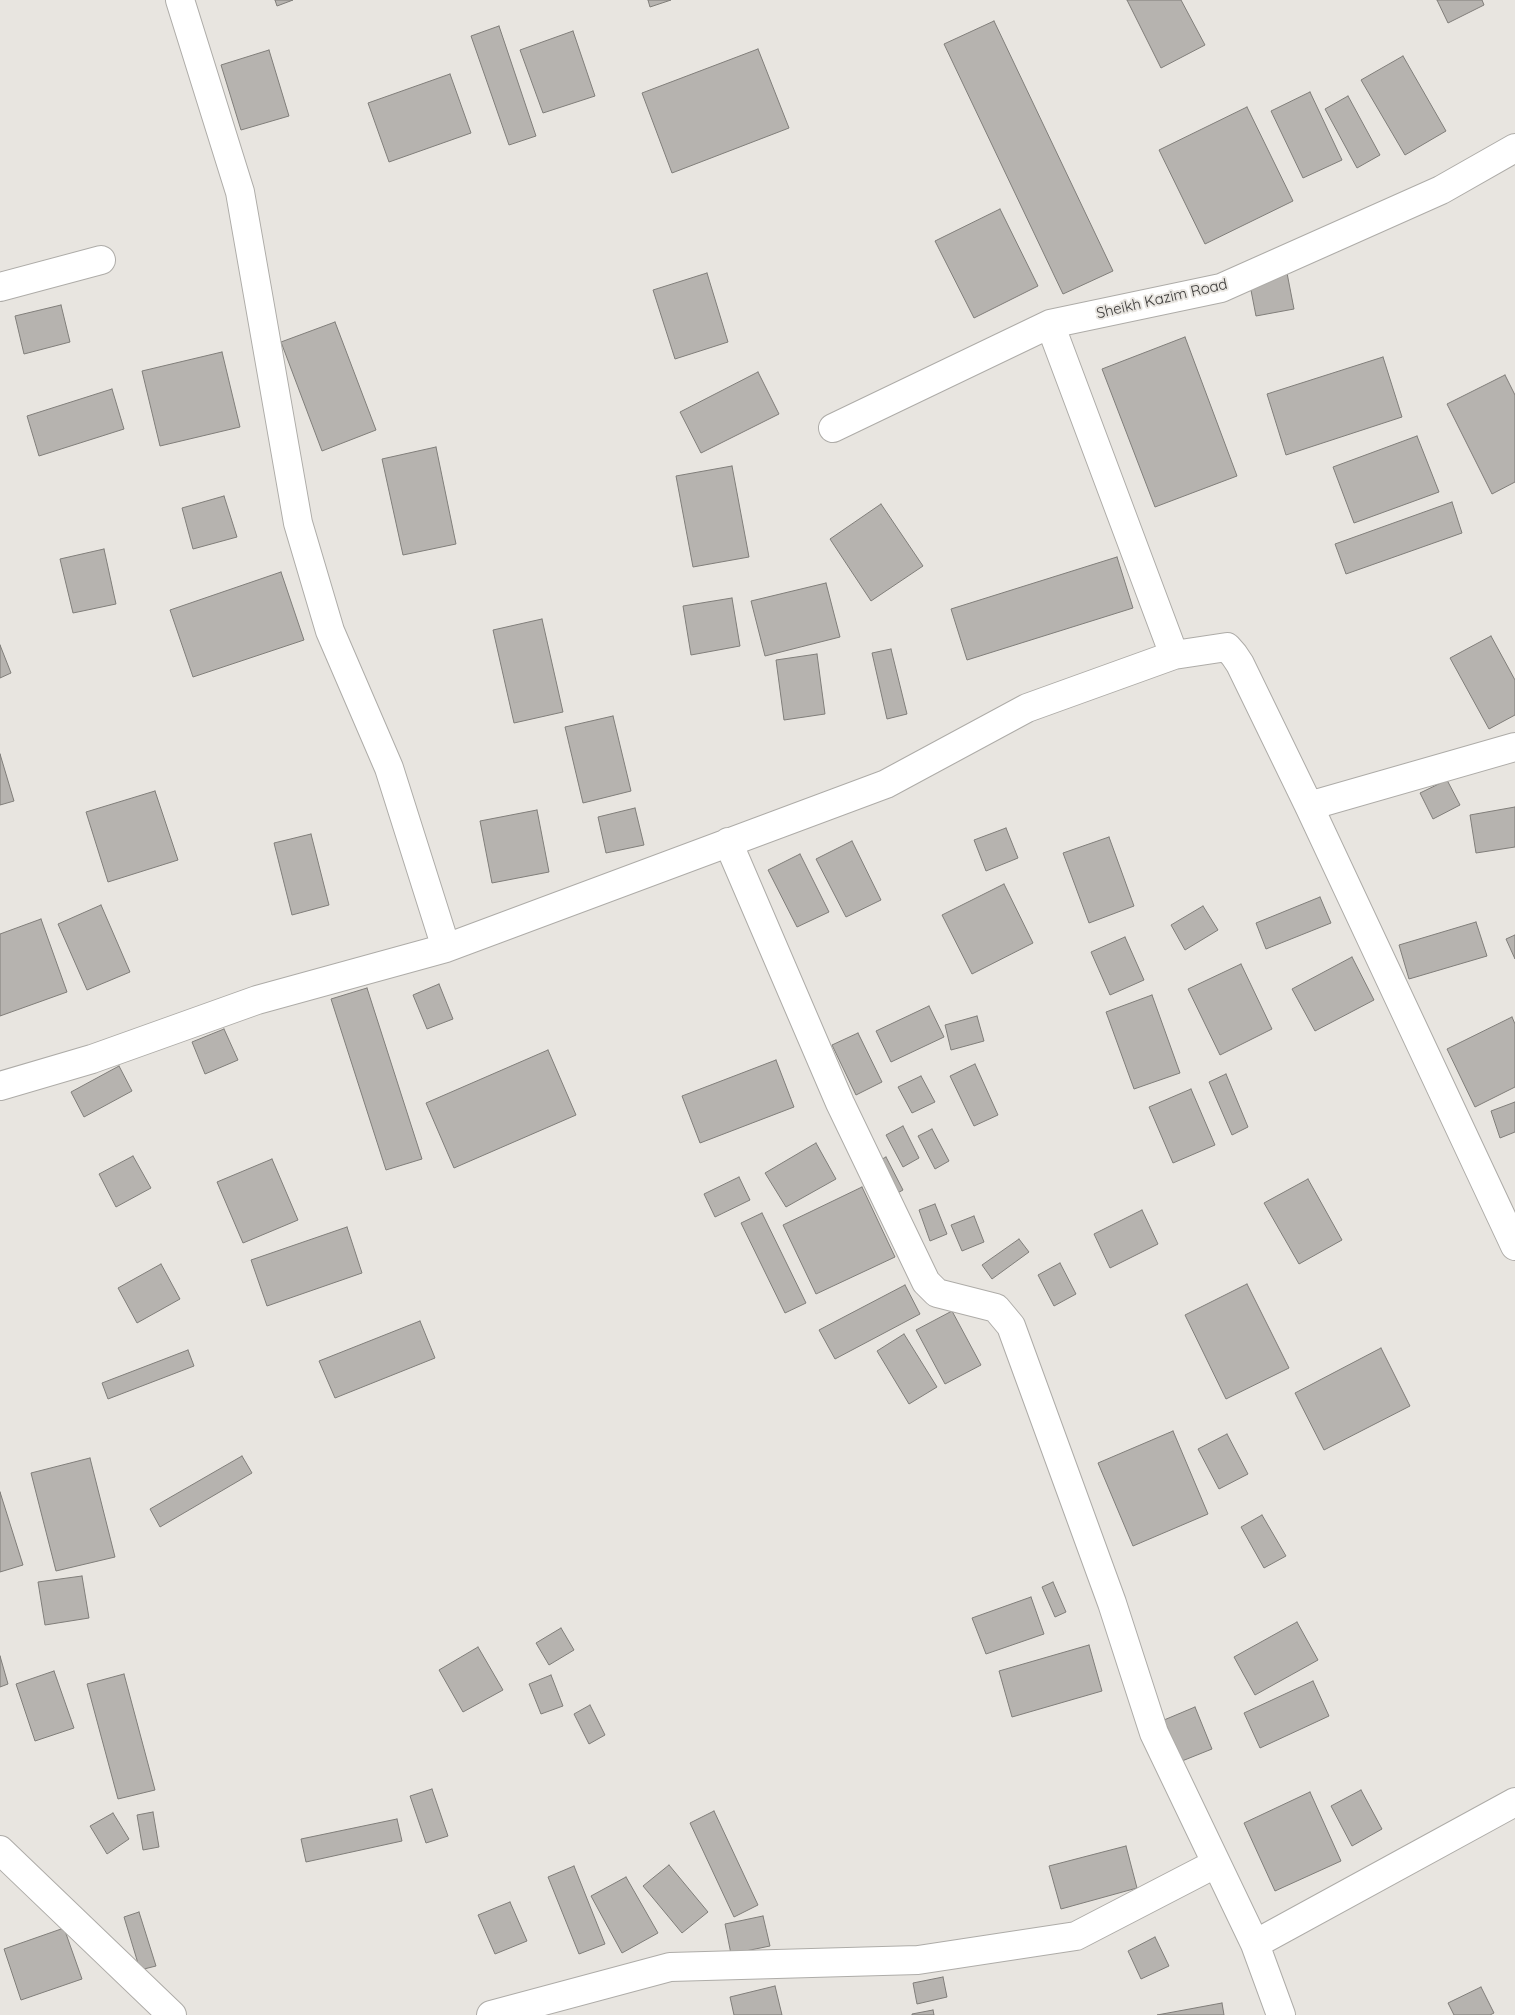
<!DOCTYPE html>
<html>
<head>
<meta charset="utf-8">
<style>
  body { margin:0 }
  canvas { display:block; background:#e8e5e0 }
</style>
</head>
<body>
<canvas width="1515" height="2015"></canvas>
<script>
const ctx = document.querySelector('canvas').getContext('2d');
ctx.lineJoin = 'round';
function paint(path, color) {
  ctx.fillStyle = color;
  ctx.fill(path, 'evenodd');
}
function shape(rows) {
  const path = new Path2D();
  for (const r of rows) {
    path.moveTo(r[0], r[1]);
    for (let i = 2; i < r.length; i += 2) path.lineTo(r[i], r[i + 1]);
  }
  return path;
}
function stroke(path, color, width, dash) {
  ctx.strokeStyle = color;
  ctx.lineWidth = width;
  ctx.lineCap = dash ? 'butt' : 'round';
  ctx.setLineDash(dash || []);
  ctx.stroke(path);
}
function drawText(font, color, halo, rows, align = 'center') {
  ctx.font = font + ' Quicksand,sans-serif';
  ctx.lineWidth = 4;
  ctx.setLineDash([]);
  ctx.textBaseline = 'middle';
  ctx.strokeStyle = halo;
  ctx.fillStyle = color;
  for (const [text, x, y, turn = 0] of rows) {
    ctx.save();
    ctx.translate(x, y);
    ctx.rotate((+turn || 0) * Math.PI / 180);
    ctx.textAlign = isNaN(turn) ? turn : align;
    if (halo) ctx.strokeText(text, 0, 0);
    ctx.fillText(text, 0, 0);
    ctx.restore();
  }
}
const building = shape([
  [275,0,293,0,277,6,275,0],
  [648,0,671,0,650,7,648,0],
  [1127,0,1181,0,1205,45,1161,68,1127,0],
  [1437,0,1482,0,1484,5,1448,23,1437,0],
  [994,21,1113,271,1063,294,944,44,994,21],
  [499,26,536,136,509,145,471,36,499,26],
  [573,31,595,96,543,113,520,50,573,31],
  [758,49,789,128,672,173,642,93,758,49],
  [269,50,289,116,241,130,221,65,269,50],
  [1403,56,1446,131,1405,155,1361,80,1403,56],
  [450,74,471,133,389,162,368,103,450,74],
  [1310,92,1342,160,1303,178,1271,111,1310,92],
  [1348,96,1380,155,1357,168,1325,109,1348,96],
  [1247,107,1293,201,1205,244,1159,150,1247,107],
  [1000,209,1038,286,974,318,935,241,1000,209],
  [707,273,728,342,675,359,653,290,707,273],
  [1287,273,1294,309,1256,316,1249,280,1287,273],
  [61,305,70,342,24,354,15,316,61,305],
  [335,322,376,430,322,451,281,342,335,322],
  [1185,337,1237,476,1155,507,1102,369,1185,337],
  [222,352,240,427,160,446,142,371,222,352],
  [1383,357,1402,417,1286,455,1267,394,1383,357],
  [758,372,779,414,701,453,680,412,758,372],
  [1505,375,1515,395,1515,482,1492,494,1447,404,1505,375],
  [112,389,124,429,39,456,27,416,112,389],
  [1417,436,1439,492,1354,523,1333,467,1417,436],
  [436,447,456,544,403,555,382,459,436,447],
  [732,466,749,557,693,567,676,476,732,466],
  [224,496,237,537,193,549,182,508,224,496],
  [1452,502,1462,533,1346,574,1335,544,1452,502],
  [881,504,923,566,871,601,830,539,881,504],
  [104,549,116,604,73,613,60,559,104,549],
  [1117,557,1133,608,967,660,951,609,1117,557],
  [281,572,304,640,193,677,170,610,281,572],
  [826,583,840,637,765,656,751,601,826,583],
  [732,598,740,646,691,655,683,606,732,598],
  [542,619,563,712,514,723,493,630,542,619],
  [1491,636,1515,680,1515,715,1489,729,1450,658,1491,636],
  [0,645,11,673,0,678,0,645],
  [891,649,907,714,887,719,872,653,891,649],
  [817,654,825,714,784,720,776,660,817,654],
  [613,716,631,791,583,803,565,727,613,716],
  [0,754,14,801,0,805,0,754],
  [1447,780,1460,805,1433,819,1420,793,1447,780],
  [155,791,178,860,108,882,86,812,155,791],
  [1515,807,1515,847,1476,853,1470,815,1515,807],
  [635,808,644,845,606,853,598,817,635,808],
  [537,810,549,872,492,883,480,821,537,810],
  [1006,828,1018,858,986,871,974,840,1006,828],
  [311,834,329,905,292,915,274,843,311,834],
  [1109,837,1134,906,1089,923,1063,853,1109,837],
  [852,841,881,900,846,917,816,859,852,841],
  [800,854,829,912,797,927,768,870,800,854],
  [1004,884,1033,943,972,974,942,915,1004,884],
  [1320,897,1331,923,1266,949,1256,923,1320,897],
  [101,905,130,972,87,990,58,924,101,905],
  [1203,906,1218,930,1185,950,1171,925,1203,906],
  [41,919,67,992,0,1016,0,934,41,919],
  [1476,922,1487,956,1409,979,1399,945,1476,922],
  [1515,935,1515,959,1506,939,1515,935],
  [1125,937,1144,980,1110,995,1091,952,1125,937],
  [1352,957,1374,1000,1315,1031,1292,989,1352,957],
  [1241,964,1272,1029,1220,1055,1188,989,1241,964],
  [439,984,453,1019,427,1029,413,995,439,984],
  [367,988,422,1159,386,1170,331,999,367,988],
  [1152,995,1180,1073,1134,1089,1106,1012,1152,995],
  [929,1006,944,1037,891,1062,876,1031,929,1006],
  [977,1016,984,1041,951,1050,945,1025,977,1016],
  [1512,1017,1515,1024,1515,1087,1475,1107,1447,1049,1512,1017],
  [224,1029,238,1060,205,1074,192,1042,224,1029],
  [858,1033,882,1082,856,1095,832,1045,858,1033],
  [548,1050,576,1115,454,1168,426,1103,548,1050],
  [776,1060,794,1107,700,1143,682,1096,776,1060],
  [975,1064,998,1115,974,1126,950,1076,975,1064],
  [119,1066,132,1091,84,1117,71,1092,119,1066],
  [1226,1074,1248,1127,1232,1135,1209,1082,1226,1074],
  [921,1076,935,1102,912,1113,898,1087,921,1076],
  [1191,1089,1215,1145,1173,1163,1149,1107,1191,1089],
  [1515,1102,1515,1132,1500,1138,1491,1111,1515,1102],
  [903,1126,919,1158,903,1167,886,1135,903,1126],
  [932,1129,949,1161,935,1169,918,1136,932,1129],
  [816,1143,836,1179,786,1207,765,1173,816,1143],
  [133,1156,151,1188,116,1207,99,1174,133,1156],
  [886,1157,903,1190,892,1196,875,1163,886,1157],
  [272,1159,298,1220,243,1243,217,1182,272,1159],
  [739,1177,750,1200,715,1217,704,1194,739,1177],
  [1308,1179,1342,1240,1299,1264,1264,1203,1308,1179],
  [862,1187,895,1257,816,1294,783,1225,862,1187],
  [935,1204,947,1234,930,1241,919,1210,935,1204],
  [1142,1210,1158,1244,1110,1268,1094,1234,1142,1210],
  [762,1213,806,1303,785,1313,741,1223,762,1213],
  [974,1216,984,1242,962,1251,951,1225,974,1216],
  [347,1227,362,1273,267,1306,251,1260,347,1227],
  [1019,1239,1029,1252,992,1279,982,1265,1019,1239],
  [1060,1263,1076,1294,1054,1306,1038,1275,1060,1263],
  [161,1264,180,1299,137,1323,118,1288,161,1264],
  [1247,1284,1289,1368,1226,1399,1185,1315,1247,1284],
  [905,1285,920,1314,835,1359,819,1330,905,1285],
  [952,1311,981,1365,945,1384,916,1330,952,1311],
  [420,1321,435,1358,335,1398,319,1361,420,1321],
  [904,1334,937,1387,909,1404,877,1351,904,1334],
  [1381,1348,1410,1406,1324,1450,1295,1393,1381,1348],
  [188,1350,194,1366,108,1399,102,1383,188,1350],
  [1173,1431,1208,1514,1133,1546,1098,1463,1173,1431],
  [1227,1434,1248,1474,1219,1489,1198,1449,1227,1434],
  [242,1456,252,1473,160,1527,150,1509,242,1456],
  [90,1458,115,1557,56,1571,31,1473,90,1458],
  [0,1492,23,1565,0,1572,0,1492],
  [1262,1515,1286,1556,1264,1568,1241,1527,1262,1515],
  [82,1576,89,1618,45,1625,38,1582,82,1576],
  [1053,1582,1066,1612,1055,1617,1042,1587,1053,1582],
  [1031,1597,1044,1634,986,1654,972,1618,1031,1597],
  [1297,1622,1318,1660,1255,1695,1234,1657,1297,1622],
  [561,1628,574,1650,549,1665,536,1643,561,1628],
  [1089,1645,1102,1691,1012,1717,999,1671,1089,1645],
  [478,1647,503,1690,463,1712,439,1670,478,1647],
  [0,1656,8,1684,0,1687,0,1656],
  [54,1671,74,1728,35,1741,16,1684,54,1671],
  [124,1674,155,1790,118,1799,87,1684,124,1674],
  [551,1675,563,1706,541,1714,529,1684,551,1675],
  [1313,1681,1329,1716,1260,1748,1244,1713,1313,1681],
  [590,1705,605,1735,589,1744,574,1714,590,1705],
  [1195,1707,1212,1749,1182,1761,1164,1720,1195,1707],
  [432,1789,448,1836,426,1843,410,1796,432,1789],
  [1361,1790,1382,1829,1352,1846,1331,1806,1361,1790],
  [1310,1792,1341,1861,1275,1891,1244,1823,1310,1792],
  [714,1811,758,1905,734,1917,690,1823,714,1811],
  [153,1812,159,1847,143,1850,137,1815,153,1812],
  [113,1813,129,1839,107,1854,90,1826,113,1813],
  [397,1819,402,1841,306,1862,301,1839,397,1819],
  [1126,1846,1137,1888,1061,1909,1049,1866,1126,1846],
  [669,1865,708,1912,682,1933,643,1886,669,1865],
  [574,1866,605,1944,579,1954,548,1877,574,1866],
  [626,1877,658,1933,622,1953,591,1896,626,1877],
  [510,1902,527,1941,495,1954,478,1915,510,1902],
  [139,1912,156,1966,140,1970,124,1917,139,1912],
  [763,1916,770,1946,731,1954,725,1924,763,1916],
  [64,1928,82,1979,21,2000,4,1949,64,1928],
  [1155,1937,1169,1966,1141,1979,1128,1951,1155,1937],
  [943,1977,947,1997,917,2004,913,1983,943,1977],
  [775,1986,782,2015,734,2015,730,1997,775,1986],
  [1481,1987,1494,2013,1490,2015,1454,2015,1448,2003,1481,1987],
  [1222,2003,1224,2015,1157,2015,1222,2003],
  [933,2010,934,2015,912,2015,912,2014,933,2010]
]);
paint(building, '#b6b3af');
stroke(building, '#807e7a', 1);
const minor = shape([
  [180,0,240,192,298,523,330,631,389,768,446,948],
  [0,287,101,260],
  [1050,324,1174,655],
  [833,428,1050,324,1221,288,1441,190,1515,148],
  [1309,806,1515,747],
  [728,842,840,1103,926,1282,937,1293,996,1308,1011,1326,1112,1603,1154,1733,1255,1944,1281,2015],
  [0,1086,92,1059,257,1000,446,948,886,784,1027,708,1174,655,1227,647,1234,655,1240,664,1309,806,1515,1246],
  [0,1850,172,2015],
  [1255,1944,1515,1802],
  [491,2015,670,1967,918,1960,1076,1936,1215,1864]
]);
stroke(minor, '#aeaca8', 30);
stroke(minor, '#fff', 28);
drawText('15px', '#3b3a39', '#e8e5e0', [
  ["Sheikh Kazim Road",1162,299,-13]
]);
</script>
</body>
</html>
